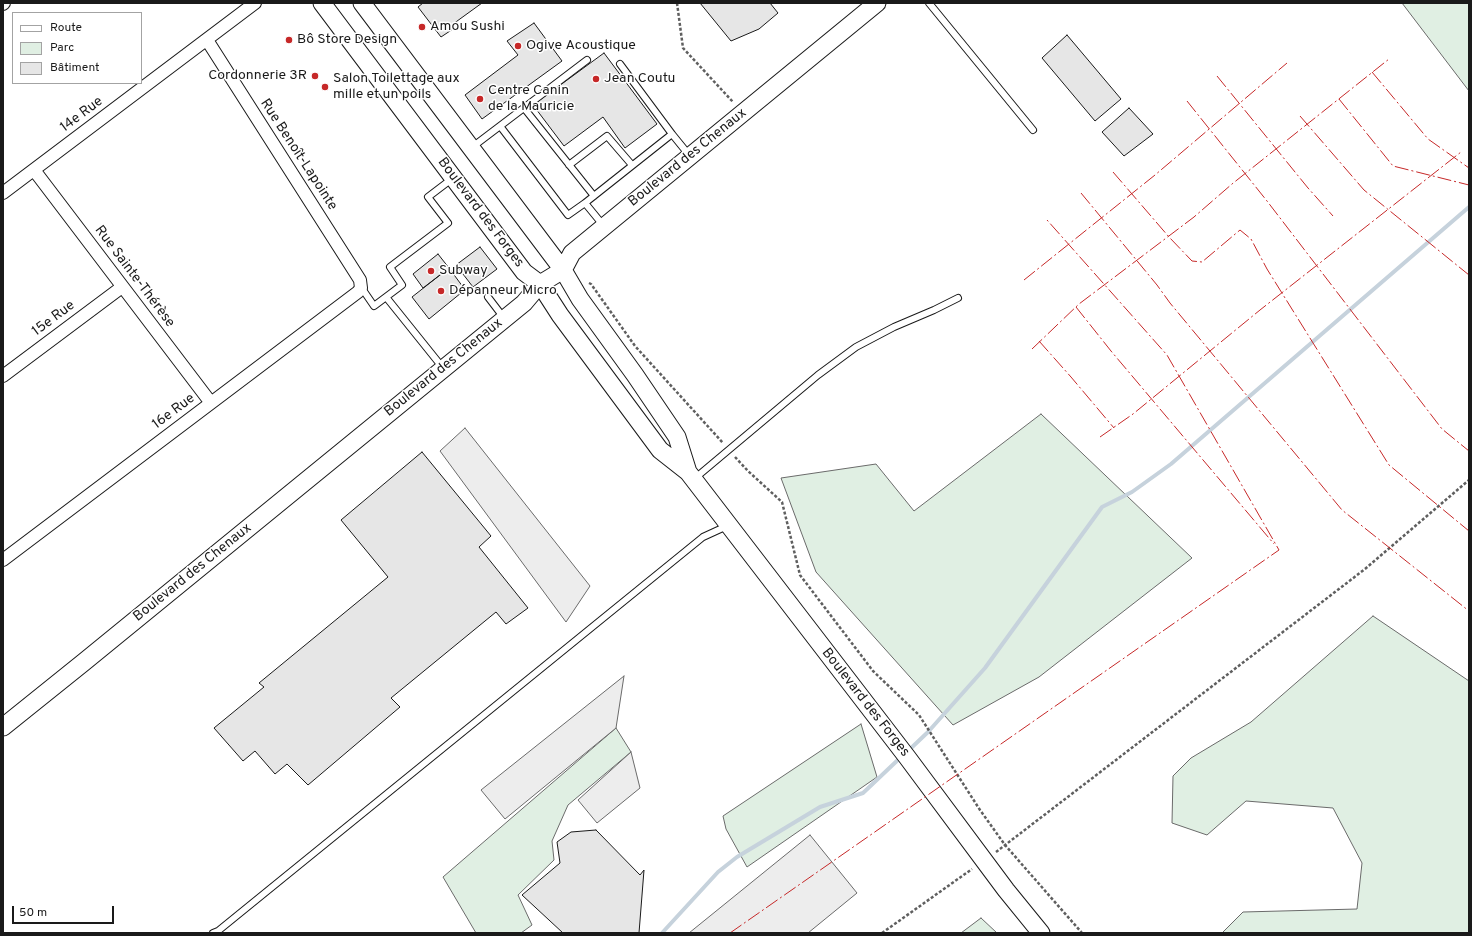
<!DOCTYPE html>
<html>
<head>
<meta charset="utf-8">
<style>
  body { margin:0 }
  #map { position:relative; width:1472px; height:936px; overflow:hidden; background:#fff; font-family:Overpass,sans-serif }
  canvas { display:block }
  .frame { position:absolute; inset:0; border:4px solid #1a1a1a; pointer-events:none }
  .legend { position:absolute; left:12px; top:12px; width:130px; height:72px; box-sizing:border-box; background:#fff; border:1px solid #a3a3a3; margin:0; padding:5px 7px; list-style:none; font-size:12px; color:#1a1a1a }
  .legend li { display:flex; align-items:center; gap:8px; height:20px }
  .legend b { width:20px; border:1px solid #a3a3a3 }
  .scale { position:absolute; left:12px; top:906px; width:102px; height:18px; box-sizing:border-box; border:2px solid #1a1a1a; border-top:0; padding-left:5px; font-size:12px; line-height:14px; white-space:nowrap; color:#1a1a1a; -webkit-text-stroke:3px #fff; paint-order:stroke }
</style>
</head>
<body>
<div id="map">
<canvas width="1472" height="936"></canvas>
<div class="frame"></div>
<ul class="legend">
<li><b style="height:5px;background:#fff"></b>Route</li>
<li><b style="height:11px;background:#e0efe3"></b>Parc</li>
<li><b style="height:11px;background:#e6e6e6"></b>Bâtiment</li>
</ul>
<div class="scale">50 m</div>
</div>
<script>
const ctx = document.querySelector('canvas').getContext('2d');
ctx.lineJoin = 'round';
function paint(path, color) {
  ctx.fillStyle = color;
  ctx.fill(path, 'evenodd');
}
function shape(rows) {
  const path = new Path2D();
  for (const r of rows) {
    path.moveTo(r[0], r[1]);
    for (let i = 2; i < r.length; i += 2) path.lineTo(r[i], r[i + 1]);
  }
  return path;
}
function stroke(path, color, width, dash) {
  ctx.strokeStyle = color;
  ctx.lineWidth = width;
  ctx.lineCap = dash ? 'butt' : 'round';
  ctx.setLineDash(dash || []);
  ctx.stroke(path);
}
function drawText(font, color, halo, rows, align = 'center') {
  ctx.font = font + ' Overpass,sans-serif';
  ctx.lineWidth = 3;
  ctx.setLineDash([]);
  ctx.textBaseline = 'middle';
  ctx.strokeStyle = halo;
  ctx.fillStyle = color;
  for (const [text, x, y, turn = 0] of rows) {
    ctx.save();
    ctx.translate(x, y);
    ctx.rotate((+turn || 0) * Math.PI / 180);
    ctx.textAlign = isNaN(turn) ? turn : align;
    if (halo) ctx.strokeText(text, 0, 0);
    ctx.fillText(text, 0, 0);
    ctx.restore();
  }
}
const green = shape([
  [1402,3,1469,3,1469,91,1402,3],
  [1041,414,1192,558,1039,677,953,725,816,572,781,478,876,464,914,511,1041,414],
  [1373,616,1469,681,1469,933,1222,933,1243,912,1357,909,1362,863,1333,808,1246,801,1207,835,1172,823,1173,776,1191,758,1251,722,1373,616],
  [861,724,877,777,747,867,726,829,723,816,861,724],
  [616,728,631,752,568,805,552,841,554,860,518,895,532,925,521,933,476,933,443,877,616,728],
  [981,918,997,933,961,933,981,918]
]);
paint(green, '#e0efe3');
stroke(green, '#6a6a6a', 1);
const parking = shape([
  [465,428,590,586,566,622,440,451,465,428],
  [624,676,616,728,505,819,481,790,624,676],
  [631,752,640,788,597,823,578,800,631,752],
  [810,835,857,893,808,933,689,933,810,835]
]);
paint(parking, '#ededed');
stroke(parking, '#6a6a6a', 1);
stroke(shape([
  [908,751,928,732,985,668,1102,507,1132,492,1171,464,1469,207],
  [662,933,718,872,737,857,820,807,863,793,901,757]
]), '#c6d2dc', 4);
const building = shape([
  [423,3,482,3,453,24,453,29,441,37,418,7,423,3],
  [700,3,770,3,778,13,759,29,731,41,700,3],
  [534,23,562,61,482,119,465,95,518,55,507,41,534,23],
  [1067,35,1121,99,1095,121,1042,58,1067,35],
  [604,53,657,124,625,148,603,117,564,146,533,105,604,53],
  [1129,108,1153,134,1124,156,1102,132,1129,108],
  [480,247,497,269,473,287,456,265,480,247],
  [438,254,449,268,423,288,413,274,438,254],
  [449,268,463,287,461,293,429,319,412,297,449,268],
  [422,452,491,536,479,547,528,608,506,624,496,612,391,698,400,707,308,785,287,764,275,774,255,751,243,761,214,728,264,687,259,683,388,577,341,520,422,452],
  [596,830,640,875,644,870,639,933,563,933,522,895,560,863,557,842,571,832,596,830]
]);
paint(building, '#e6e6e6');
stroke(building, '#1a1a1a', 1);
const lane = shape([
  [929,3,1033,130],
  [620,64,672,134],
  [524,108,594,196],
  [500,126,587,60],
  [471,148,500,126,568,215,585,203],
  [569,165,607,136,632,165],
  [603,225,585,203,672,134,689,155],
  [361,287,374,306,402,285,390,267,448,223,428,197,453,178],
  [386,297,443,368],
  [488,297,504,318],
  [694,479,818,375,856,347,894,327,934,310,958,298],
  [213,933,218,931,703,537,727,526]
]);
const street = shape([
  [3,4,4,3],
  [34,170,211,403],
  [3,193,255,3],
  [3,376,122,287],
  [3,560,358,292,361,288,360,280,207,40]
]);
const secondary = shape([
  [322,3,524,272,540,284,560,315,660,450,688,472,907,757,1006,890,1041,933],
  [362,3,563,270,580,299,635,375,677,437,688,472],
  [3,727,84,662,524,303,540,284,563,270,572,253,877,3]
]);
stroke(lane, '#1a1a1a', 8);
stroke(street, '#1a1a1a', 14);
stroke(secondary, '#1a1a1a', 19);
stroke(shape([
  [677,3,683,48,733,102],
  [589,283,591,284,635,346,723,443],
  [735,457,748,471,782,502,800,575,873,671,919,715,980,810,1005,845,1082,933],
  [996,852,1365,569,1469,480],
  [882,933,972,869]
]), '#5f5f5f', 2.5, [3, 2]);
stroke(lane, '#fff', 6);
stroke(street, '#fff', 12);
stroke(secondary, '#fff', 17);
stroke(shape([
  [1372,72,1428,139,1469,168],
  [1217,76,1308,188,1333,216],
  [1339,99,1393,166,1469,185],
  [1187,101,1267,201,1442,429,1469,451],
  [1300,116,1364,190,1469,275],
  [1113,172,1169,237,1192,261,1202,262,1240,230,1251,239,1267,269,1389,465,1469,531],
  [1081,193,1157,285,1170,303,1342,510,1469,611],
  [1024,280,1155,175,1287,63],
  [1076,307,1111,351,1274,544],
  [1039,341,1071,377,1114,428],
  [1032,349,1079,304,1194,217,1232,184,1389,59],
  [1100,437,1133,414,1260,310,1461,152],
  [730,933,1279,550,1167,355,1047,220]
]), '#c62828', 1, [14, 3, 2, 3]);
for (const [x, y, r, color] of [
  [422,27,4,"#c62828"],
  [289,40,4,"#c62828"],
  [518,46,4,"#c62828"],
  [315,76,4,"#c62828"],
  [596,79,4,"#c62828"],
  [325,87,4,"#c62828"],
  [480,99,4,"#c62828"],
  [431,271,4,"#c62828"],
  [441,291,4,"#c62828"]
]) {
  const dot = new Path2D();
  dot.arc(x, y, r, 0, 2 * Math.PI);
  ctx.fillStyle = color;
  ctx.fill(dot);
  stroke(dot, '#fff', 1.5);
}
drawText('14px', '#1a1a1a', '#fff', [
  ["Amou Sushi",430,27],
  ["Bô Store Design",297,40],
  ["Ogive Acoustique",526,46],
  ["Cordonnerie 3R",307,76,"right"],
  ["Salon Toilettage aux",333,79],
  ["mille et un poils",333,95],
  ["Jean Coutu",604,79],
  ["Centre Canin",488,91],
  ["de la Mauricie",488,107],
  ["Subway",439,271],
  ["Dépanneur Micro",449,291]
], 'left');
drawText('14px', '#1a1a1a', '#fff', [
  ["14e Rue",82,115,-37],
  ["Rue Benoît-Lapointe",298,155,57],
  ["Boulevard des Chenaux",688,158,-39],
  ["Boulevard des Forges",480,213,53],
  ["Rue Sainte-Thérèse",134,277,53],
  ["15e Rue",54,319,-37],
  ["Boulevard des Chenaux",444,368,-39],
  ["16e Rue",174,412,-37],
  ["Boulevard des Chenaux",193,573,-39],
  ["Boulevard des Forges",865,703,52]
]);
</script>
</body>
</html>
